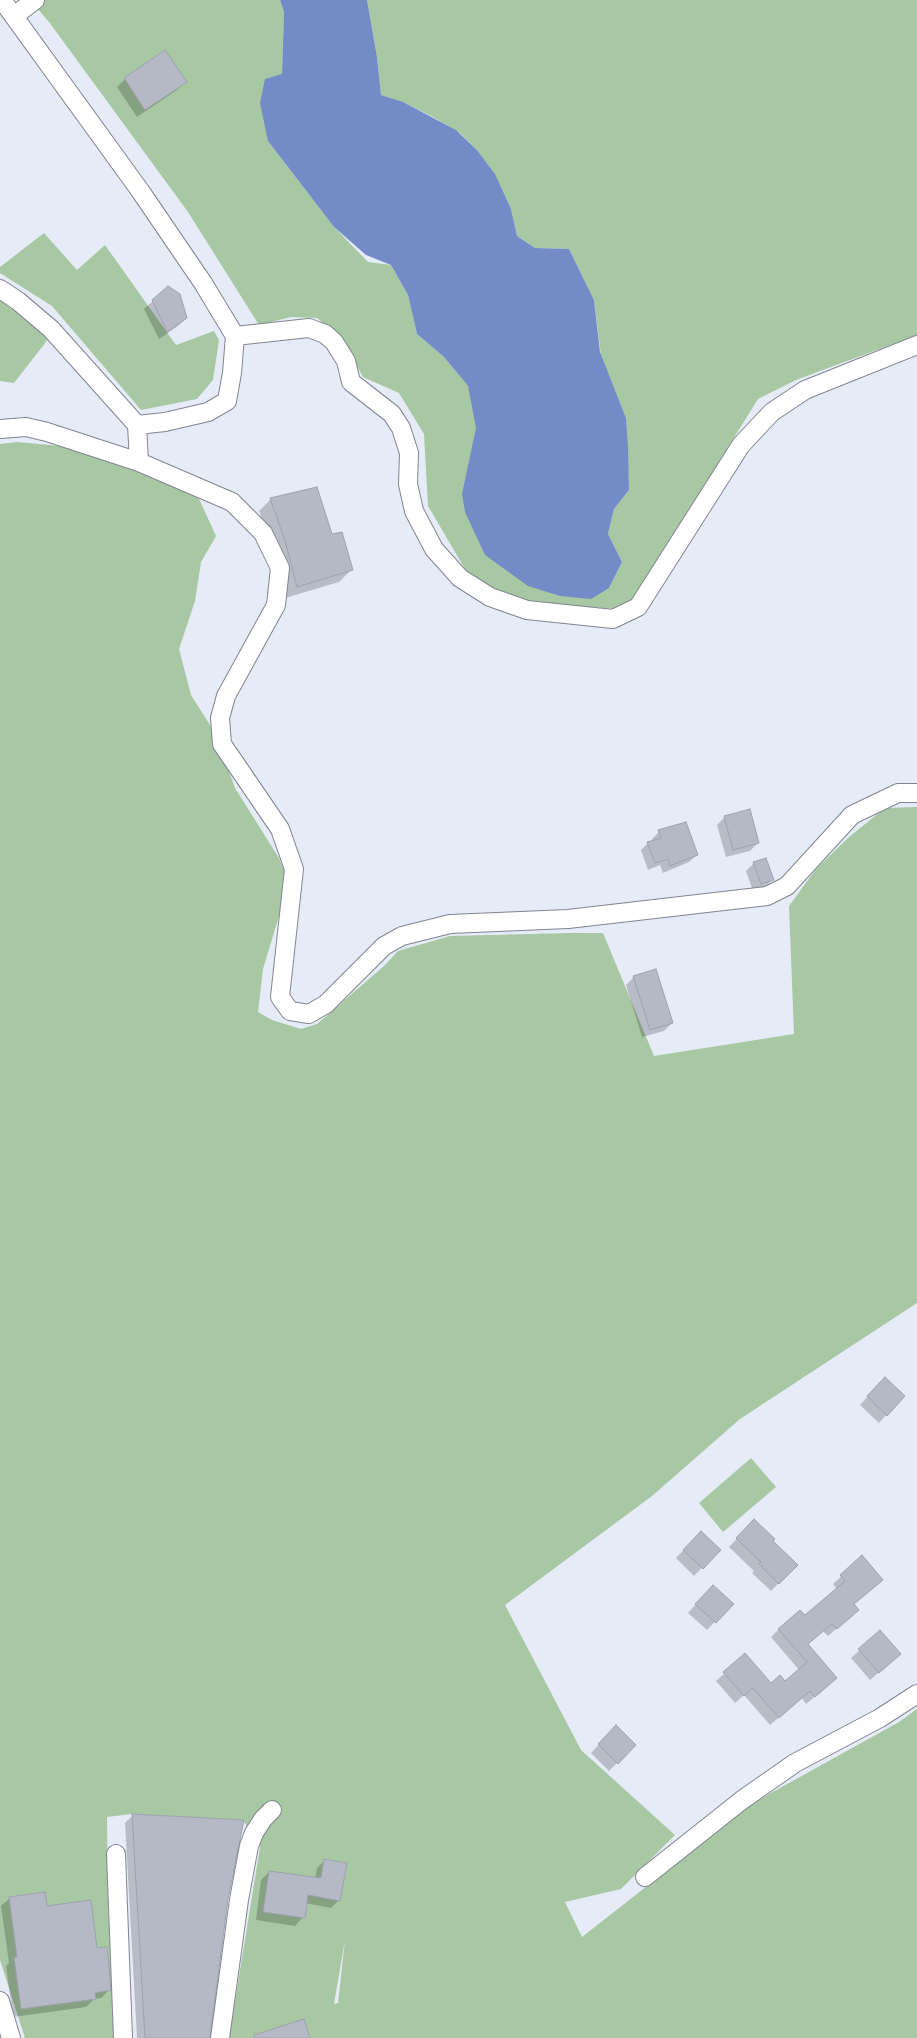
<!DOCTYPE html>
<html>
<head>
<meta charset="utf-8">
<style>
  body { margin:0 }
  canvas { display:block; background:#e6ebf8 }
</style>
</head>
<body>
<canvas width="917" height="2038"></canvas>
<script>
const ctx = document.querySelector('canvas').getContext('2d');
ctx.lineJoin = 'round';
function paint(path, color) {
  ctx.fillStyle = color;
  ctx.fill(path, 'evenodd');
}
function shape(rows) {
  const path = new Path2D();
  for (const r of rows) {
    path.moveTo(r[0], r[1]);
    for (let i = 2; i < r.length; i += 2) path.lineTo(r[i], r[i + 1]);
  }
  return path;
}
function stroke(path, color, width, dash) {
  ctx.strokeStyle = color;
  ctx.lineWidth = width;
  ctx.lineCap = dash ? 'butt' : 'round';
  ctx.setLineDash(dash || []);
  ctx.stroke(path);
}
paint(shape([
  [30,0,280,0,284,12,282,74,268,141,334,227,368,262,391,265,408,295,417,334,444,357,468,386,482,432,477,536,485,555,609,588,622,562,608,534,614,509,629,490,626,418,601,356,594,300,569,249,535,248,517,236,511,209,492,170,477,150,460,133,433,117,407,104,381,95,377,57,367,0,917,0,917,335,796,380,758,399,634,599,616,609,525,602,486,586,465,569,428,506,424,434,399,393,363,377,342,339,317,318,291,317,259,325,188,212,49,22],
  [44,233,77,270,105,245,176,345,214,331,219,340,213,380,197,399,141,410,52,306,0,273,0,267],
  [0,300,49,338,14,383,0,381],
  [17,442,83,448,155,479,195,490,216,536,201,562,195,601,179,649,191,695,215,733,235,788,279,858,289,883,263,969,258,1012,272,1020,301,1029,317,1024,384,966,398,951,450,936,570,933,603,933,654,1056,794,1034,789,906,816,869,849,837,885,808,917,807,917,1303,740,1419,652,1496,505,1605,581,1750,675,1835,621,1889,565,1902,582,1937,753,1803,899,1722,917,1709,917,2038,229,2038,260,1847,243,1820,132,1814,107,1817,108,1913,116,1998,117,2038,25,2038,0,1960,0,444],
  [345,1940,338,2003,334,2004],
  [751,1458,776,1487,723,1532,699,1503]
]), '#a8c8a3');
paint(shape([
  [280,0,367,0,377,57,381,95,403,102,456,130,477,150,495,174,511,209,517,236,535,248,569,249,594,300,600,352,626,418,628,447,629,490,614,509,608,534,622,562,609,588,591,599,560,596,528,586,485,555,465,512,462,494,476,428,468,386,444,357,417,334,408,295,391,265,366,255,334,227,268,141,260,103,265,79,282,74,284,12]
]), '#738bc7');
paint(shape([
  [125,79,185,82,177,90,137,117,117,87],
  [153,301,186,318,178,326,159,339,144,309],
  [271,499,331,535,351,570,339,582,285,598,274,554,259,511],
  [725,817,758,843,750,851,726,857,717,825],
  [659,832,697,855,689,862,663,873,660,865,648,870,641,850,648,843,653,842,652,839],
  [754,863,772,880,764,888,753,891,746,871],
  [634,977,672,1023,664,1031,642,1037,626,985],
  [877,1386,886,1415,879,1423,860,1405],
  [754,1521,771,1541,796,1565,771,1591,752,1573,754,1571,729,1547],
  [693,1540,719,1550,694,1576,676,1558],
  [862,1557,849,1618,828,1636,823,1631,807,1645,828,1686,806,1704,802,1698,770,1725,744,1695,735,1703,716,1681,745,1655,770,1685,785,1683,799,1670,771,1637,779,1629,805,1617,837,1589,833,1584],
  [705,1594,732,1604,707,1630,688,1613],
  [880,1632,891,1662,870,1680,851,1658],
  [608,1735,617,1763,609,1771,591,1753],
  [133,1815,227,1898,209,2038,137,2038,125,1823],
  [325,1860,339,1900,331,1908,305,1903,303,1917,295,1926,256,1920,261,1880,269,1872,315,1879,317,1868],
  [10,1898,46,1907,109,1990,101,1998,94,1999,86,2007,13,2017,6,1966,9,1963,1,1906]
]), '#0003');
const building = shape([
  [165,50,187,82,145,110,124,78,165,50],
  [168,286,180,294,187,318,167,332,152,300,168,286],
  [317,487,332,534,342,532,353,570,297,587,285,541,270,498,317,487],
  [750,809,759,843,733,850,724,816,750,809],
  [686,822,698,855,670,866,668,859,655,863,647,842,661,838,658,830,686,822],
  [766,858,774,880,761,884,753,862,766,858],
  [656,969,673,1023,650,1030,633,976,656,969],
  [885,1377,905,1396,887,1416,867,1396,885,1377],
  [754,1519,775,1539,773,1541,798,1565,779,1584,759,1564,761,1562,736,1538,754,1519],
  [701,1531,721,1550,703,1569,683,1550,701,1531],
  [862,1555,883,1580,854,1604,859,1610,837,1629,832,1624,808,1644,837,1678,815,1697,810,1691,779,1718,753,1688,744,1696,723,1672,745,1653,771,1683,780,1675,785,1681,807,1662,778,1629,800,1610,805,1615,845,1581,840,1575,862,1555],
  [713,1585,734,1604,716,1623,695,1604,713,1585],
  [880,1630,901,1654,879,1673,858,1649,880,1630],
  [616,1725,636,1745,618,1764,598,1744,616,1725],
  [132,1814,244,1820,228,1899,210,2038,145,2038,132,1814],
  [324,1859,347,1863,340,1901,308,1895,305,1918,263,1912,269,1871,321,1878,324,1859],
  [45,1892,47,1906,91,1900,97,1948,107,1947,111,1990,95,1993,96,1999,21,2009,14,1957,17,1957,9,1897,45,1892],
  [304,2019,310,2038,254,2038,254,2035,304,2019]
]);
paint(building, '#b4b9c5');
stroke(building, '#9da2ae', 1);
const minor = shape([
  [2,0,141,192,203,283,235,336,232,373,227,401,208,412,165,422,137,425],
  [14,16,35,0],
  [0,289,18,301,51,329,137,425,139,462],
  [235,336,309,328,325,334,334,342,346,361,351,382,392,414,401,428,409,453,408,484,414,511,434,549,460,578,490,597,527,610,613,619,638,607,741,445,772,412,805,390,917,345],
  [0,429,26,427,47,432,139,462,232,502,263,533,280,568,276,605,226,696,220,718,222,744,280,829,294,869,280,997,290,1011,309,1014,326,1004,384,946,402,936,450,924,568,919,767,896,787,886,852,815,898,793,917,793],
  [116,1854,123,2038],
  [645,1877,742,1800,795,1763,880,1718,917,1694],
  [0,2001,11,2038],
  [220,2038,239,1900,249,1846,254,1833,263,1819,272,1810]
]);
stroke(minor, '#808590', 20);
stroke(minor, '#fff', 18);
</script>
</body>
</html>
